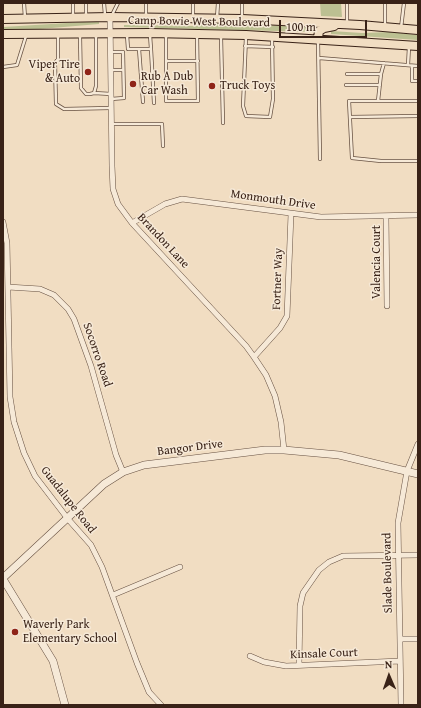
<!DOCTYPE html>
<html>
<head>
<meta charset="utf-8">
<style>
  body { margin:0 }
  #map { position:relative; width:421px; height:708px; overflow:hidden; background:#f1ddc2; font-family:"Gentium Book Plus",serif }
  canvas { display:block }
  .frame { position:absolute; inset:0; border:4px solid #392217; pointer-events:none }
  .north { position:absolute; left:369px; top:656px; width:40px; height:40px; -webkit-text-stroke:3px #f6e9d7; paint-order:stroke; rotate:358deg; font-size:11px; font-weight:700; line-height:16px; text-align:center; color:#392217 }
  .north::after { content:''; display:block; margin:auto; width:14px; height:18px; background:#392217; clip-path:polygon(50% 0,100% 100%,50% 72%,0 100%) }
  .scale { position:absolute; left:279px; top:20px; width:88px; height:18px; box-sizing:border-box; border:2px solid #392217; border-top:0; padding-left:5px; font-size:12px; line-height:14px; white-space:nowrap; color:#392217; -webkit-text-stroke:3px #f6e9d7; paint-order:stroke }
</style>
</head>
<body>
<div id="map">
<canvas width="421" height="708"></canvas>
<div class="frame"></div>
<div class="north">N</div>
<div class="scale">100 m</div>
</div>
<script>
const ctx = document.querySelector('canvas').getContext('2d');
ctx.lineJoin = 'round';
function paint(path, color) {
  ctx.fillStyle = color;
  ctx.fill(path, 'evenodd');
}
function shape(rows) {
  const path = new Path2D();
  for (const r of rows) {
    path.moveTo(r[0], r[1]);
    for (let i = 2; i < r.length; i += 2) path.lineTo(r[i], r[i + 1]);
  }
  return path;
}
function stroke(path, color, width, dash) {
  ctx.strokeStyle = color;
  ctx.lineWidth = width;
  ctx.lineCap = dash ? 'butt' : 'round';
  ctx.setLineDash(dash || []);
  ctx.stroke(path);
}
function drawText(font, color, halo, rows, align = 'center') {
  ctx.font = font + ' "Gentium Book Plus",serif';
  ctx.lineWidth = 3;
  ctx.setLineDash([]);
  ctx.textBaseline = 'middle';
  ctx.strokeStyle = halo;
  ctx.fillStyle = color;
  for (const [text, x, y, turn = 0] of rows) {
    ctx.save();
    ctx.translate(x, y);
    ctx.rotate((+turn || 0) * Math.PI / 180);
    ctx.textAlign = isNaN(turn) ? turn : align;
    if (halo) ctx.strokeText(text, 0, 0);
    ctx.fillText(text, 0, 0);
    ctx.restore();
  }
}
paint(shape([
  [320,3,341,3,342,17,321,16],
  [83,22,99,22,99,24,40,29,3,29,3,27],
  [212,23,314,27,314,32,124,27,124,25,196,26],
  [331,31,362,33,390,32,418,35,418,40,331,34]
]), '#bcc092');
const service = shape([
  [24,3,25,18],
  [86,3,86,16],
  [104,3,105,15],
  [146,3,146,16],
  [242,3,242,18],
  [347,3,347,22],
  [112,15,118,3],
  [73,16,73,3],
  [193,16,193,3],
  [217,18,218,3],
  [385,26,385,3],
  [401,28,404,3],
  [127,35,128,49,151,49,150,35],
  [166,35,166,101,198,101,197,35],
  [58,36,58,59,55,63,56,104,64,109,110,108],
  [80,36,81,88,86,94,90,94,94,93,96,86,96,35],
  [221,37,223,123],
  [246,37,243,106,246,116,270,117,273,99,272,39],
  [318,41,320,159],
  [245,46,273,47],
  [139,49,143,102],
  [151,49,154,103],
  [111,52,123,52,124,98,111,99],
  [319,58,418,66],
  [166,61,198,61],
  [408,65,409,47],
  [412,66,412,81,418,81],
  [3,67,17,65,26,36],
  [112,70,123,70],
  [347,74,381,74,378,101],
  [381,74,384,63],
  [346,85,380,85],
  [94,93,111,94],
  [418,101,349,101,352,158,381,161,418,161],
  [350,117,418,116],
  [112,124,162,124,163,146]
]);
const minor = shape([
  [110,17,112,166,113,189,118,204,132,223,246,346,254,357,266,375,275,396,281,422,284,450],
  [386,217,387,306],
  [3,222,7,243,10,397,14,422,24,453,35,476,68,519,91,545,102,567,137,663,149,692,161,705],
  [132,223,165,204,182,199,321,217,418,215],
  [8,287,40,289,54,295,68,309,74,319,91,366,116,455,123,472],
  [254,357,280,328,287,316,291,214],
  [113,595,180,567],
  [400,639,418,639],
  [250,656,264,662,286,666,400,661],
  [299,665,300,606,303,593,319,570,329,562,343,556,418,555],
  [401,705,398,523,407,471,418,444]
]);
const tertiary = shape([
  [3,578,104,484,123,472,144,465,265,450,284,450,339,455,418,474],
  [3,579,53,661,65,705]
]);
const primary = shape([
  [3,19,110,17,242,19,360,25,418,30],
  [3,34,150,33,246,35,418,46],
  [318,38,319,31,324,28,334,26]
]);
stroke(service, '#675142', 4);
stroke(minor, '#675142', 6);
stroke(tertiary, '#675142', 8);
stroke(primary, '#392217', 10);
stroke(service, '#f6e9d7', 2.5);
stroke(minor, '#f6e9d7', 5);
stroke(tertiary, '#f6e9d7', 7);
stroke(primary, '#f1ddc2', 8);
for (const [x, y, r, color] of [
  [88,72,4,"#8f2418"],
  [133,84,4,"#8f2418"],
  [212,86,4,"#8f2418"],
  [15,632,4,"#8f2418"]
]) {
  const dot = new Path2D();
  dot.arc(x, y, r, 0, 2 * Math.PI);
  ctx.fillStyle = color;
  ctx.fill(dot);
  stroke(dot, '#f6e9d7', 1.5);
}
drawText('12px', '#392217', '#f6e9d7', [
  ["Camp Bowie West Boulevard",199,22,1],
  ["Monmouth Drive",273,200,8],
  ["Brandon Lane",163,241,47],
  ["Valencia Court",377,262,-90],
  ["Fortner Way",278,279,-88],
  ["Socorro Road",97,355,71],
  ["Bangor Drive",190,448,-7],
  ["Guadalupe Road",68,500,52],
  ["Slade Boulevard",388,573,-91],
  ["Kinsale Court",324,654,-2]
]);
drawText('12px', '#392217', '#f6e9d7', [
  ["Viper Tire",80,65,"right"],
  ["& Auto",80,79,"right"],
  ["Rub A Dub",141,77],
  ["Car Wash",141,91],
  ["Truck Toys",220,86],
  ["Waverly Park",23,625],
  ["Elementary School",23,639]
], 'left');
</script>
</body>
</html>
